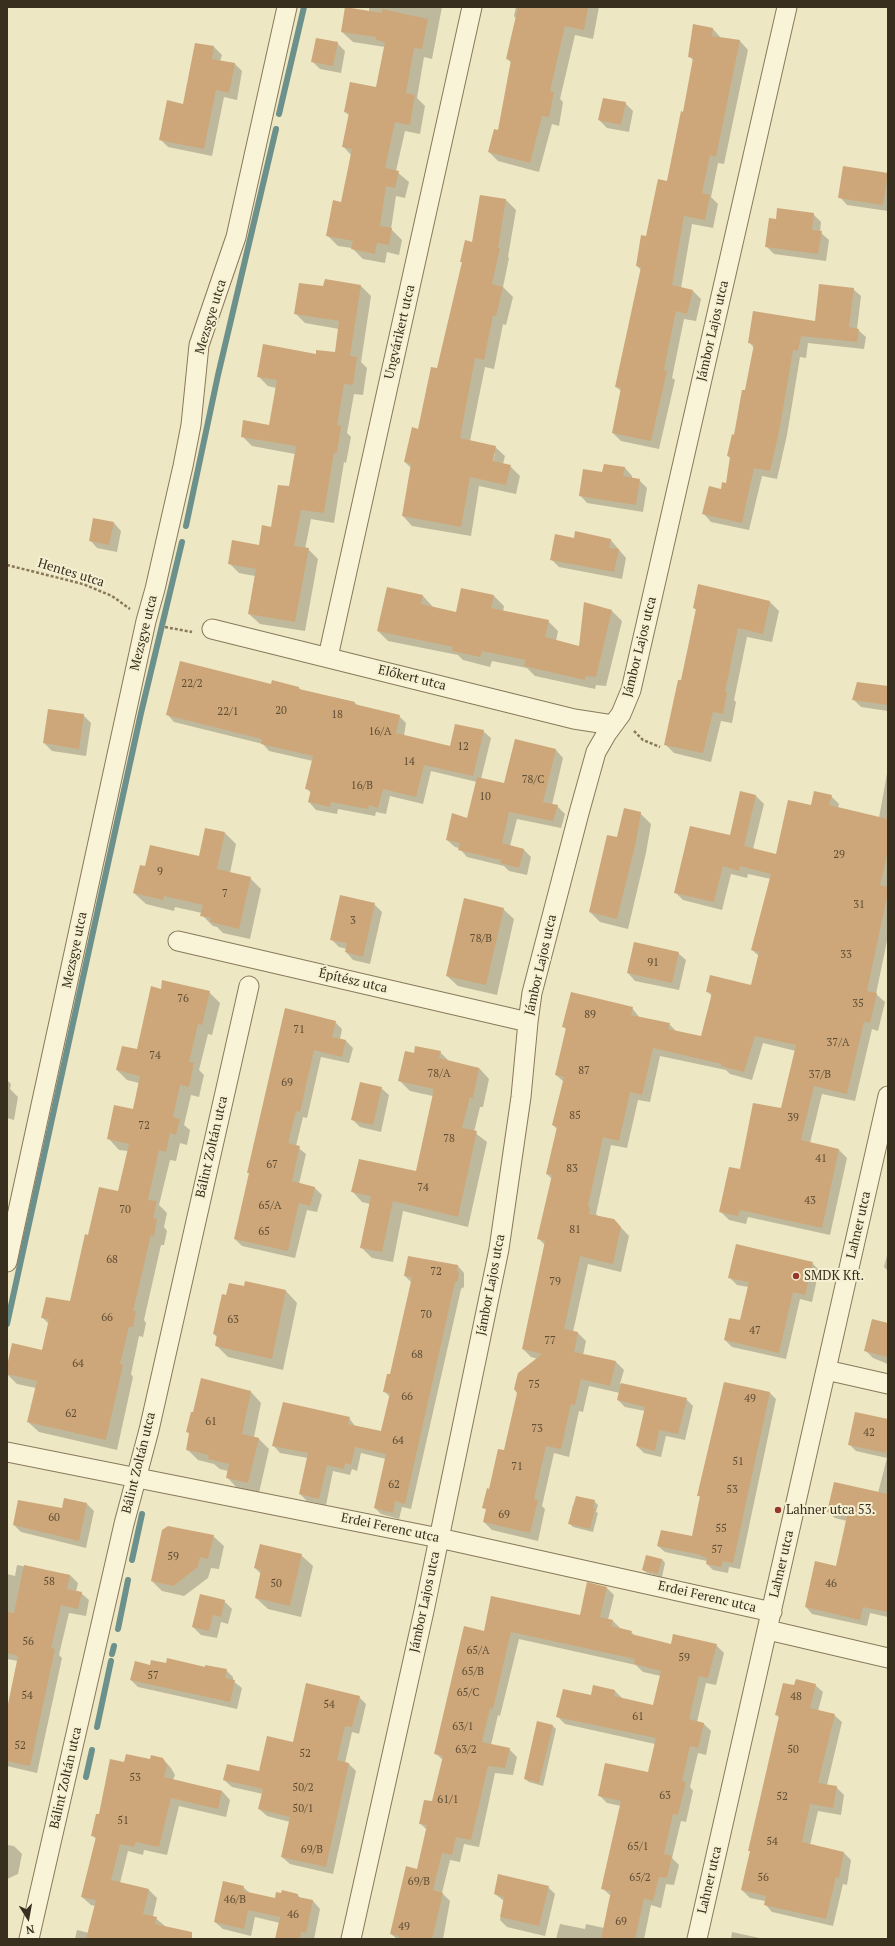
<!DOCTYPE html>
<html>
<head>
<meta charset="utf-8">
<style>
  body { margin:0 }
  #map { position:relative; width:895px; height:1946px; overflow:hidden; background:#eee7c4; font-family:"PT Serif",serif }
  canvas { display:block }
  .frame { position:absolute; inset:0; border:8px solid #392f1e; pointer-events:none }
  .north { position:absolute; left:8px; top:1898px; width:40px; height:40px; -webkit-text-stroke:3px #f6f0d3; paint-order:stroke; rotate:169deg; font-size:11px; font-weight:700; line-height:16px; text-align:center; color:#392f1e }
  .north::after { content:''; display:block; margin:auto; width:14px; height:18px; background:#392f1e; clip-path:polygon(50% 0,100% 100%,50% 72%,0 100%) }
</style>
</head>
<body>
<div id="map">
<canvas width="895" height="1946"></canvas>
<div class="frame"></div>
<div class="north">N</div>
</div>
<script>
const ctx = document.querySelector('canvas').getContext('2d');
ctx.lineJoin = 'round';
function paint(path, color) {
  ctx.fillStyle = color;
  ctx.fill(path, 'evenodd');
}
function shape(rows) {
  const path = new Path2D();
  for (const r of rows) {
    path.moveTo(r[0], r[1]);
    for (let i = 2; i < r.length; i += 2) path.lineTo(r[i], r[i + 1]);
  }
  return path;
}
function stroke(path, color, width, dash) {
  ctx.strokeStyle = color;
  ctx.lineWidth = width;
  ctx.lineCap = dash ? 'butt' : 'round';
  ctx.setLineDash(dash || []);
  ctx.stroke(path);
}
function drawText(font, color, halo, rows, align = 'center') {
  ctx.font = font + ' "PT Serif",serif';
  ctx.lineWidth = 4;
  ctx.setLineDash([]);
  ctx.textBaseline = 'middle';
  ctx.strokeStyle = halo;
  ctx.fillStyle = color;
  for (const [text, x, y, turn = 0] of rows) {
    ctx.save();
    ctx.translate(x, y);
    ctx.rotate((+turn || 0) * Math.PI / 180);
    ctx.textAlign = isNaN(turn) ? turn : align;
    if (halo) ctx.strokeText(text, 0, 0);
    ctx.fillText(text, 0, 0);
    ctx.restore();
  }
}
paint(shape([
  [369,7,442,7,432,59,424,57,417,98,425,106,420,134,405,131,396,171,409,182,405,198,396,196,391,229,402,240,399,255,387,252,385,263,363,259,352,248,338,246,327,235,342,203,351,155,343,146,350,116,345,112,377,88,385,47,353,42,342,32,369,12],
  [516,7,599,7,593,39,575,35,560,99,563,102,559,126,552,124,539,172,498,161,489,152,499,131,512,63,507,59,516,18,514,16],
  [713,29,721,38,740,41,748,50,724,164,718,163,711,197,718,204,713,228,692,224,681,288,693,291,701,299,696,321,684,319,672,378,675,380,659,449,621,441,613,433,621,391,616,387,641,270,637,266,667,182,684,113,694,61,689,56],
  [337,43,345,51,341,73,320,69,312,61],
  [196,44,214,47,222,55,220,61,235,64,242,71,237,100,224,97,212,156,168,147,160,139,184,105],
  [625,103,633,111,629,132,607,128,599,120],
  [887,174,888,211,847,205,840,197],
  [480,196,506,200,516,210,508,257,509,258,503,287,513,297,506,325,503,324,494,369,485,367,470,441,495,447,505,456,503,464,510,466,520,476,516,494,479,486,471,536,412,526,403,516,411,468,405,462,419,430,438,369,473,243],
  [493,453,495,453,492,466],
  [813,214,821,222,820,232,829,240,826,261,774,254,766,246,776,220],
  [361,286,371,296,361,362,367,368,363,395,354,394,347,433,351,437,346,463,344,462,334,523,311,519,305,549,308,549,318,559,305,631,260,624,249,614,255,576,239,573,229,563,259,546,272,528,290,488,295,454,252,446,242,436,270,426,276,388,268,386,258,376,317,355,336,353,339,329,305,323,295,313,324,288],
  [853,289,861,296,857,329,866,337,864,349,808,343,806,358,800,357,787,435,777,479,762,476,749,530,711,522,704,514,727,484,731,459,728,456,746,392,754,348,749,342,816,322],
  [625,468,632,476,632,479,639,480,647,488,643,512,587,503,580,495,603,474],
  [114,523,121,531,117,552,97,548,90,540],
  [574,539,610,539,626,558,622,579,559,567,551,559],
  [699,586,770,602,779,611,772,642,747,637,734,700,736,702,732,723,721,721,711,762,674,753,665,744,682,682,696,610,694,608],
  [388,588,423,596,433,607,457,613,462,589,494,596,504,606,503,612,548,621,558,631,556,641,580,647,585,604,612,611,622,621,606,686,596,685,595,689,535,676,527,668,492,661,490,667,463,660,458,655,388,641,378,631],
  [271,685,299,688,301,690,354,702,358,706,399,716,406,723,404,736,451,747,483,731,491,738,481,779,505,784,556,750,563,758,552,805,557,806,565,814,561,828,517,819,510,846,523,849,531,857,527,875,509,871,504,866,467,857,459,848,455,847,447,840,468,820,477,782,431,771,423,804,390,796,386,814,376,812,375,816,338,809,337,814,316,810,309,802,311,793,306,788,313,761,269,751,263,744,174,722,167,714],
  [888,687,888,711,861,707,853,699],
  [83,715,91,723,86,756,52,751,44,743],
  [888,768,888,936,876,994,885,1002,878,1031,872,1029,855,1101,822,1094,810,1143,839,1150,847,1158,830,1235,748,1217,746,1224,729,1220,721,1212,741,1170,782,1109,796,1051,763,1043,752,1080,730,1074,726,1070,660,1056,650,1102,638,1100,627,1148,611,1145,596,1214,598,1216,614,1220,629,1236,621,1272,588,1264,573,1332,578,1333,586,1341,583,1355,616,1362,624,1370,620,1384,686,1399,693,1406,685,1440,666,1436,661,1457,644,1453,637,1446,645,1411,625,1407,618,1400,620,1393,589,1386,583,1412,579,1411,569,1457,554,1453,542,1506,545,1509,538,1541,492,1530,484,1522,487,1511,484,1507,538,1359,531,1357,523,1349,545,1245,539,1239,552,1179,547,1174,557,1129,553,1125,564,1082,556,1075,567,1030,563,1026,632,1008,640,1018,669,1024,677,1032,702,1037,712,996,707,991,752,987,759,956,752,950,771,879,748,874,747,878,731,874,722,910,683,900,675,892,730,837,741,793,756,796,764,804,753,849,777,855,812,806,831,796,839,804,838,808,879,818],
  [640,813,651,824,646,853,628,929,600,922,590,912,618,839],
  [225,833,236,844,230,873,250,878,261,889,250,939,223,933,217,927,213,926,202,915,202,913,175,907,174,911,146,904,134,893,146,868,200,857],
  [374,904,382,912,370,964,353,960,346,952,347,949,339,947,331,939],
  [503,909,514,919,497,995,458,986,447,976],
  [678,953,686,960,679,990,635,981,628,973],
  [161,990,209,992,220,1003,212,1035,208,1034,199,1070,204,1075,199,1097,191,1095,184,1125,190,1130,187,1145,180,1143,176,1161,170,1160,159,1205,167,1213,164,1227,167,1231,164,1245,161,1245,144,1320,146,1323,143,1337,139,1336,131,1374,133,1377,117,1450,39,1432,28,1422,36,1388,17,1384,7,1374,7,1372,43,1351,49,1324,42,1317,70,1302,89,1236,119,1193,128,1151,119,1150,109,1139,134,1110,139,1083,127,1080,117,1070,138,1051],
  [286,1009,335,1022,342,1029,340,1039,345,1040,353,1048,349,1063,321,1057,307,1118,303,1117,296,1146,306,1154,299,1184,315,1188,322,1195,317,1212,307,1210,295,1258,242,1246,235,1239,250,1174,248,1172],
  [440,1052,450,1062,479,1068,489,1079,483,1107,480,1107,474,1132,487,1142,468,1227,403,1211,393,1262,372,1258,361,1247,370,1204,362,1202,352,1191,417,1173,433,1096,410,1091,400,1081,415,1054],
  [7,1080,11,1084,10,1089,18,1097,14,1120,7,1118],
  [381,1088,389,1095,381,1132,360,1127,352,1119],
  [888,1252,888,1271,884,1267],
  [812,1263,819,1270,812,1302,800,1299,786,1359,732,1347,725,1340,741,1321,749,1287,737,1285,729,1277],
  [458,1266,464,1273,464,1287,461,1289,411,1509,402,1507,399,1519,381,1514,375,1508,386,1459,361,1453,357,1471,352,1469,350,1475,333,1471,326,1505,307,1501,300,1494,308,1458,280,1453,274,1446,349,1418,355,1426,381,1432,390,1397,384,1391,391,1376,412,1283,405,1276],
  [246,1282,286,1291,297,1303,283,1370,228,1357,216,1345,218,1338,214,1334,227,1296,244,1287],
  [888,1324,888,1364,873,1358,866,1351],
  [202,1379,251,1392,261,1403,254,1437,258,1438,269,1449,259,1493,237,1488,227,1477,228,1471,220,1469,214,1464,198,1460,187,1449,190,1434,187,1431,194,1414],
  [770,1393,776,1399,740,1569,729,1567,728,1573,713,1570,707,1564,707,1561,665,1552,658,1546,693,1537,701,1498,698,1495],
  [888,1420,888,1617,870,1613,867,1626,812,1614,806,1607,836,1567,847,1521,835,1518,828,1512,878,1493,887,1458,856,1451,849,1444],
  [19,1501,63,1509,87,1504,94,1511,86,1548,21,1532,14,1525],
  [594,1501,598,1505,596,1512,598,1513,593,1532,573,1527,569,1523,573,1505],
  [168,1527,213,1536,224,1546,219,1569,211,1568,208,1578,184,1596,162,1591,152,1581],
  [301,1555,313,1566,301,1617,268,1609,256,1598,261,1574,255,1568],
  [662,1559,665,1563,662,1577,647,1573,643,1570],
  [17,1565,70,1575,78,1583,76,1592,81,1593,89,1600,86,1616,69,1613,59,1655,62,1658,37,1773,7,1766,7,1713,18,1661,7,1659,7,1574,15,1576],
  [607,1588,614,1595,608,1620,612,1620,620,1628,631,1632,635,1636,672,1645,716,1645,724,1653,716,1685,706,1683,697,1722,703,1723,711,1731,706,1755,698,1753,690,1787,693,1791,686,1822,681,1821,672,1858,679,1865,674,1885,666,1884,661,1908,651,1905,644,1939,556,1939,560,1924,585,1929,586,1924,604,1928,611,1896,602,1888,621,1806,607,1803,599,1795,649,1773,655,1744,565,1724,558,1717,592,1696,615,1691,623,1699,654,1706,661,1676,643,1672,636,1665,519,1639,500,1716,498,1715,491,1745,509,1749,517,1757,513,1775,495,1773,479,1847,464,1844,460,1862,450,1860,442,1893,450,1901,443,1939,397,1939,391,1934,418,1870,427,1830,420,1823,433,1802,443,1760,435,1753,485,1632,581,1616],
  [224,1601,232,1609,228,1624,221,1622,217,1638,201,1635,193,1627],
  [166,1664,226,1670,233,1677,233,1681,242,1688,237,1709,138,1687,131,1680,151,1666],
  [815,1685,823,1692,818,1711,834,1715,842,1722,827,1785,836,1787,844,1795,841,1815,818,1811,810,1845,844,1853,851,1860,847,1885,843,1884,833,1926,772,1912,765,1904,765,1901,750,1898,742,1890,751,1852,749,1850,780,1719,776,1714,795,1687],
  [359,1697,366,1704,359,1734,352,1732,345,1763,349,1764,356,1771,333,1874,290,1864,282,1857,290,1822,267,1816,259,1809,263,1794,232,1787,224,1780,259,1773,293,1743],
  [552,1725,556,1729,543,1786,529,1782,525,1779],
  [163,1759,171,1768,175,1775,173,1780,222,1791,230,1800,226,1817,179,1806,167,1855,144,1850,143,1855,128,1851,120,1883,149,1890,157,1898,153,1916,165,1926,170,1939,75,1939,77,1930,89,1933,95,1906,91,1905,82,1897,96,1839,92,1835,99,1815,124,1763],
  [7,1845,14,1846,22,1854,18,1874,7,1879],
  [243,1887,250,1893,275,1899,298,1895,301,1899,313,1901,320,1909,314,1939,277,1939,280,1923,255,1917,251,1936,223,1929,215,1922],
  [548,1887,555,1894,545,1936,507,1927,500,1920,504,1901,495,1894],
  [732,1932,764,1939,731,1939]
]), '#0003');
stroke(shape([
  [279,114,304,7],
  [186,526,218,375,276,129],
  [7,1324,141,713,182,542],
  [132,1560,142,1514],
  [118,1629,128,1580],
  [112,1654,114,1646],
  [97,1727,111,1661],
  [86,1777,92,1750]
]), '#6c908b', 6);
paint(shape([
  [345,7,382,13,382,9,428,19,422,49,414,48,406,93,415,95,410,125,395,122,385,168,399,171,395,188,386,186,380,226,392,228,389,245,377,243,375,254,351,249,353,241,326,236,333,200,341,202,352,149,342,147,349,113,344,112,350,82,376,87,385,42,376,40,376,37,341,32],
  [518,7,588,7,584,30,565,26,550,91,554,92,549,117,542,116,530,163,488,152,494,129,498,130,511,60,506,59],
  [693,24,713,28,712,36,740,40,716,157,710,155,702,193,710,195,705,220,684,216,672,285,693,290,687,314,676,311,664,370,667,371,651,441,612,433,621,388,615,387,641,267,636,266,641,235,646,236,658,179,667,181,681,111,683,112,693,58,688,57],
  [316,38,338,42,333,66,311,62],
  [195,43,214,46,212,59,235,63,229,93,216,90,204,149,159,140,167,100,183,104],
  [603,98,626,102,621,125,598,120],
  [843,166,888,173,883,205,838,198],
  [480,195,506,199,498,248,500,248,492,284,503,287,496,316,493,315,484,360,475,358,460,438,496,446,493,461,511,465,506,485,470,477,461,527,402,516,411,464,404,462,412,427,418,429,431,367,437,368,462,262,460,262,465,240,472,242],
  [777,208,814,213,812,230,822,231,818,254,765,247,769,218,776,219],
  [325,279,361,285,350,356,357,357,353,385,344,384,337,425,341,426,337,453,334,453,324,513,301,510,294,546,309,548,295,622,248,614,256,569,228,564,232,540,259,545,262,525,271,527,278,485,289,486,296,446,241,437,243,420,269,425,277,380,257,377,263,344,316,354,316,350,335,352,339,321,294,314,299,283,323,286],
  [819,284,854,288,849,327,859,329,857,342,801,336,798,351,793,350,780,427,770,471,754,468,742,523,702,514,709,486,721,489,722,482,726,483,730,457,727,456,732,434,734,435,742,390,745,390,754,344,748,343,753,311,815,321],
  [604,464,625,467,623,476,640,479,636,505,579,496,583,469,602,472],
  [93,518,114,522,109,545,89,541],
  [575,531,611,539,609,548,619,549,614,572,550,560,555,534,574,538],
  [698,584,770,601,763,634,738,628,725,692,727,693,723,714,713,712,703,753,664,745,678,680,681,680,696,609,693,608],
  [387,587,423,595,421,604,456,612,461,588,494,595,491,608,549,620,545,637,579,646,584,602,612,610,596,677,586,676,585,680,524,666,526,660,482,651,480,657,452,651,453,647,377,631],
  [180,661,271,684,272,680,299,687,299,689,355,702,354,704,400,715,396,733,450,746,455,724,484,730,473,776,424,765,416,797,383,789,378,808,369,805,368,809,331,802,330,807,308,802,311,790,305,789,313,756,261,744,262,739,166,715],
  [857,682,888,686,888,705,852,700],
  [48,709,84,714,79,749,43,743],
  [515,739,556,749,543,802,558,805,553,821,509,812,502,843,524,849,519,868,500,863,501,860,458,850,460,843,446,840,452,813,467,818,477,777,504,783],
  [740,791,756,795,744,846,776,854,788,800,811,805,814,791,832,795,829,805,888,819,888,851,880,885,888,887,888,892,867,991,877,993,870,1023,864,1022,847,1094,814,1086,801,1140,839,1149,822,1228,740,1210,738,1216,719,1212,729,1167,740,1169,753,1103,781,1108,796,1045,755,1036,744,1072,721,1066,722,1064,653,1048,642,1095,630,1092,619,1141,603,1137,588,1206,590,1207,589,1214,614,1219,621,1227,613,1264,580,1256,564,1329,578,1332,574,1352,616,1361,610,1386,581,1379,575,1405,571,1404,561,1449,546,1446,534,1499,538,1500,530,1533,483,1522,486,1509,482,1508,487,1488,489,1489,498,1449,504,1450,517,1393,514,1389,518,1373,542,1354,522,1349,545,1241,537,1239,552,1175,546,1174,557,1127,552,1125,564,1077,555,1075,566,1028,562,1027,571,992,633,1007,631,1015,670,1023,668,1029,701,1036,712,993,706,992,710,975,751,985,759,952,751,950,771,874,740,866,739,871,723,866,714,902,674,893,690,826,730,835],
  [624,808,641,812,636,842,617,919,589,912,607,835,617,837],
  [205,828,225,832,217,869,251,877,239,929,210,922,211,918,200,916,203,905,164,896,163,900,133,893,140,865,145,866,150,845,199,856],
  [340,895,375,903,363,957,345,952,347,943,330,940],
  [464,898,504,908,486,985,446,976],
  [634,942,679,952,672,983,627,973],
  [162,980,210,991,202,1025,198,1024,189,1062,194,1063,189,1087,180,1085,173,1117,180,1119,176,1135,170,1133,166,1152,159,1150,148,1200,157,1201,153,1218,157,1219,154,1236,151,1235,133,1311,136,1311,133,1327,129,1327,120,1364,123,1365,106,1440,27,1422,37,1381,7,1374,7,1366,12,1343,42,1350,49,1319,41,1318,46,1297,70,1301,85,1234,88,1235,99,1187,118,1191,129,1144,107,1139,114,1105,133,1109,140,1076,116,1070,122,1046,137,1049,151,986,161,989],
  [285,1008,336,1021,332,1037,346,1040,342,1057,314,1050,300,1112,296,1111,288,1143,300,1146,292,1181,315,1187,310,1206,299,1203,288,1251,234,1239,249,1173,247,1173],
  [415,1046,441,1051,439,1058,479,1068,473,1098,470,1097,462,1128,477,1131,458,1217,393,1201,382,1252,360,1248,371,1196,351,1192,359,1159,416,1171,434,1089,398,1081,405,1051,414,1053],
  [360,1082,382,1087,373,1125,351,1120],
  [736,1244,813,1262,805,1295,793,1292,779,1353,724,1340,729,1318,740,1320,749,1282,728,1278],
  [408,1256,458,1265,457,1270,459,1273,458,1281,455,1282,405,1504,395,1501,393,1513,374,1508,386,1454,355,1447,351,1465,345,1463,344,1469,327,1465,319,1499,299,1494,308,1453,272,1446,283,1402,350,1417,348,1424,381,1431,390,1393,383,1392,387,1374,390,1374,412,1277,404,1276],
  [245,1281,286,1290,272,1359,215,1346,217,1335,213,1334,222,1294,226,1295,229,1283,244,1286],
  [872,1319,888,1323,888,1357,864,1351],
  [201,1378,251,1391,242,1434,259,1438,248,1483,226,1478,229,1464,208,1459,209,1455,186,1450,189,1433,186,1432,191,1412,193,1412],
  [724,1382,770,1392,733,1563,723,1561,721,1567,706,1564,707,1558,697,1554,657,1546,661,1530,692,1536,700,1496,697,1496],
  [621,1383,687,1398,678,1434,659,1430,655,1451,636,1446,645,1407,617,1400],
  [855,1412,888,1419,888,1443,886,1453,848,1445],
  [834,1482,888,1494,888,1612,863,1607,860,1620,805,1607,815,1561,836,1566,847,1516,827,1512],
  [576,1496,595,1500,593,1508,595,1509,590,1529,568,1524],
  [64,1498,87,1503,79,1541,13,1525,18,1500,62,1508],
  [168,1526,214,1535,208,1559,200,1557,198,1567,173,1586,151,1581,162,1530],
  [260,1544,302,1554,290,1606,255,1598,261,1570,254,1568],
  [646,1555,662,1559,658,1574,642,1570],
  [24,1565,70,1575,67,1589,82,1592,78,1609,61,1605,51,1648,55,1649,30,1766,7,1761,7,1709,18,1656,7,1653,7,1612,14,1613],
  [587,1582,607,1587,600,1617,613,1620,611,1626,632,1631,631,1634,671,1644,673,1634,717,1644,708,1678,699,1676,689,1719,704,1723,698,1748,690,1746,682,1781,686,1782,678,1815,673,1814,664,1854,672,1856,667,1878,659,1877,653,1901,644,1898,635,1939,601,1939,611,1891,601,1889,621,1801,598,1796,605,1763,648,1772,656,1738,556,1717,563,1689,591,1695,593,1685,615,1690,614,1696,653,1705,661,1671,634,1664,635,1659,511,1632,493,1709,490,1708,482,1742,510,1748,505,1768,488,1766,471,1840,456,1837,452,1855,442,1853,433,1890,443,1893,432,1939,398,1939,399,1936,390,1934,406,1866,417,1869,427,1825,419,1824,424,1800,432,1801,443,1756,434,1754,464,1626,484,1631,491,1596,580,1615],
  [200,1594,225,1600,221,1617,213,1615,209,1631,192,1627],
  [167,1658,205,1667,205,1665,227,1669,225,1678,235,1680,230,1702,130,1680,135,1661,150,1665,151,1660,166,1663],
  [796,1679,816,1684,810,1708,835,1714,818,1783,837,1786,833,1808,810,1804,802,1842,844,1852,839,1878,836,1877,826,1919,764,1905,766,1896,741,1890,750,1851,748,1851,779,1716,775,1715,783,1683,794,1685],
  [306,1683,360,1696,352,1727,345,1726,337,1760,349,1763,326,1867,281,1857,290,1817,258,1809,263,1789,223,1780,227,1764,259,1771,267,1736,293,1742],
  [537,1721,553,1725,539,1783,524,1779],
  [126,1754,150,1759,151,1755,163,1758,167,1766,164,1777,222,1791,218,1809,171,1798,159,1847,136,1842,134,1847,120,1844,111,1880,149,1889,143,1914,157,1917,155,1924,192,1932,192,1939,86,1939,96,1900,81,1897,96,1837,91,1836,96,1814,99,1814,110,1759,124,1762],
  [498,1874,549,1886,539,1926,500,1917,504,1897,494,1894],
  [223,1881,244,1886,243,1891,275,1898,276,1892,281,1893,282,1890,298,1894,298,1897,313,1900,306,1933,301,1932,300,1939,275,1939,280,1917,248,1910,244,1929,214,1922]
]), '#cda779');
const street = shape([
  [212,629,574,719,613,725],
  [328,657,472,7],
  [178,941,528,1022],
  [7,1262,146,621,155,589,183,466,191,425,199,345,236,237,287,7],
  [826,1370,888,1384],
  [7,1452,439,1538,772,1612],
  [768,1630,888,1658],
  [29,1939,124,1524,149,1430,249,986],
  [351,1939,424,1611,499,1249,521,1097,528,1022,532,993,579,813,596,752,607,733,621,714,631,690,787,7],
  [697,1939,888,1096]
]);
stroke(street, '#89795a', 21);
stroke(shape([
  [7,565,83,584,112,596,130,609],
  [165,627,192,632],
  [634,731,643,740,660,747]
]), '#89795a', 2.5, [3, 2]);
stroke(street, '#f9f3d7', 19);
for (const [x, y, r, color] of [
  [796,1276,4,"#98382a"],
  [778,1510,4,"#98382a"]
]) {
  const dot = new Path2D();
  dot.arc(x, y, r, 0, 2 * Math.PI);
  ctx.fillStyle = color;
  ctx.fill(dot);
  stroke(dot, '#f6f0d3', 1.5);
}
drawText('11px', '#5e4d35', null, [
  ["22/2",192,684],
  ["20",281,711],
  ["22/1",228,712],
  ["18",337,715],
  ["16/A",380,732],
  ["12",463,747],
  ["14",409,762],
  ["78/C",533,780],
  ["16/B",362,786],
  ["10",485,797],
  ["29",839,855],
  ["9",160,872],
  ["7",225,894],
  ["31",859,905],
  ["3",353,921],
  ["78/B",481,939],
  ["33",846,955],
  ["91",653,963],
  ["76",183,999],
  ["35",858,1004],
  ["89",590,1015],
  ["71",299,1030],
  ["37/A",838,1043],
  ["74",155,1056],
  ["87",584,1071],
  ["78/A",439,1074],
  ["37/B",820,1075],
  ["69",287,1083],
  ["85",575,1116],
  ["39",793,1118],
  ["72",144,1126],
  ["78",449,1139],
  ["41",821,1159],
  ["67",272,1165],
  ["83",572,1169],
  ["74",423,1188],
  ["43",810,1201],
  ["65/A",270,1206],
  ["70",125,1210],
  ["81",575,1230],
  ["65",264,1232],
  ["68",112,1260],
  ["72",436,1272],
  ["79",555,1282],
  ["70",426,1315],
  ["66",107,1318],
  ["63",233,1320],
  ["47",755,1331],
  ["77",550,1341],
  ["68",417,1355],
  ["64",78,1364],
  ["75",534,1385],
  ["66",407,1397],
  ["49",750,1399],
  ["62",71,1414],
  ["61",211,1422],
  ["73",537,1429],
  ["42",869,1433],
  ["64",398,1441],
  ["51",738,1462],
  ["71",517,1467],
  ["62",394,1485],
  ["53",732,1490],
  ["69",504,1515],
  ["60",54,1518],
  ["55",721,1529],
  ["57",717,1550],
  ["59",173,1557],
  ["58",49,1582],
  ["50",276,1584],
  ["46",831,1584],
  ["56",28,1642],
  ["65/A",478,1651],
  ["59",684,1658],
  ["65/B",473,1672],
  ["57",153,1676],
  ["65/C",468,1693],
  ["54",27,1696],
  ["48",796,1697],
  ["54",329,1705],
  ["61",638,1717],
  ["63/1",463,1727],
  ["52",20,1746],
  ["63/2",466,1750],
  ["50",793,1750],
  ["52",305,1754],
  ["53",135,1778],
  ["50/2",303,1788],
  ["63",665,1796],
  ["52",782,1797],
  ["61/1",448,1800],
  ["50/1",303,1809],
  ["51",123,1821],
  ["54",772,1842],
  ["65/1",638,1847],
  ["69/B",312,1850],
  ["65/2",640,1878],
  ["56",763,1878],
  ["69/B",419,1882],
  ["46/B",235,1900],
  ["46",293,1915],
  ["69",621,1922],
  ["49",404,1927]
]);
drawText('13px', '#392f1e', '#f6f0d3', [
  ["Mezsgye utca",211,317,-73],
  ["Jámbor Lajos utca",713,331,-77],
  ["Ungvárikert utca",400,332,-77],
  ["Hentes utca",71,573,17],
  ["Mezsgye utca",144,633,-76],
  ["Jámbor Lajos utca",640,647,-76],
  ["Előkert utca",412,678,14],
  ["Mezsgye utca",75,950,-78],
  ["Jámbor Lajos utca",541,965,-77],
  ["Építész utca",353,981,13],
  ["Bálint Zoltán utca",212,1147,-77],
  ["Lahner utca",859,1225,-77],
  ["Jámbor Lajos utca",491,1285,-79],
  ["Bálint Zoltán utca",139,1463,-76],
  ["Erdei Ferenc utca",390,1528,12],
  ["Lahner utca",782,1564,-77],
  ["Erdei Ferenc utca",707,1597,13],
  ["Jámbor Lajos utca",425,1602,-78],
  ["Bálint Zoltán utca",66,1778,-77],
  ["Lahner utca",710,1880,-77]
]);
drawText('13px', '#392f1e', '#f6f0d3', [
  ["SMDK Kft.",804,1276],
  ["Lahner utca 53.",786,1510]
], 'left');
</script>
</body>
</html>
